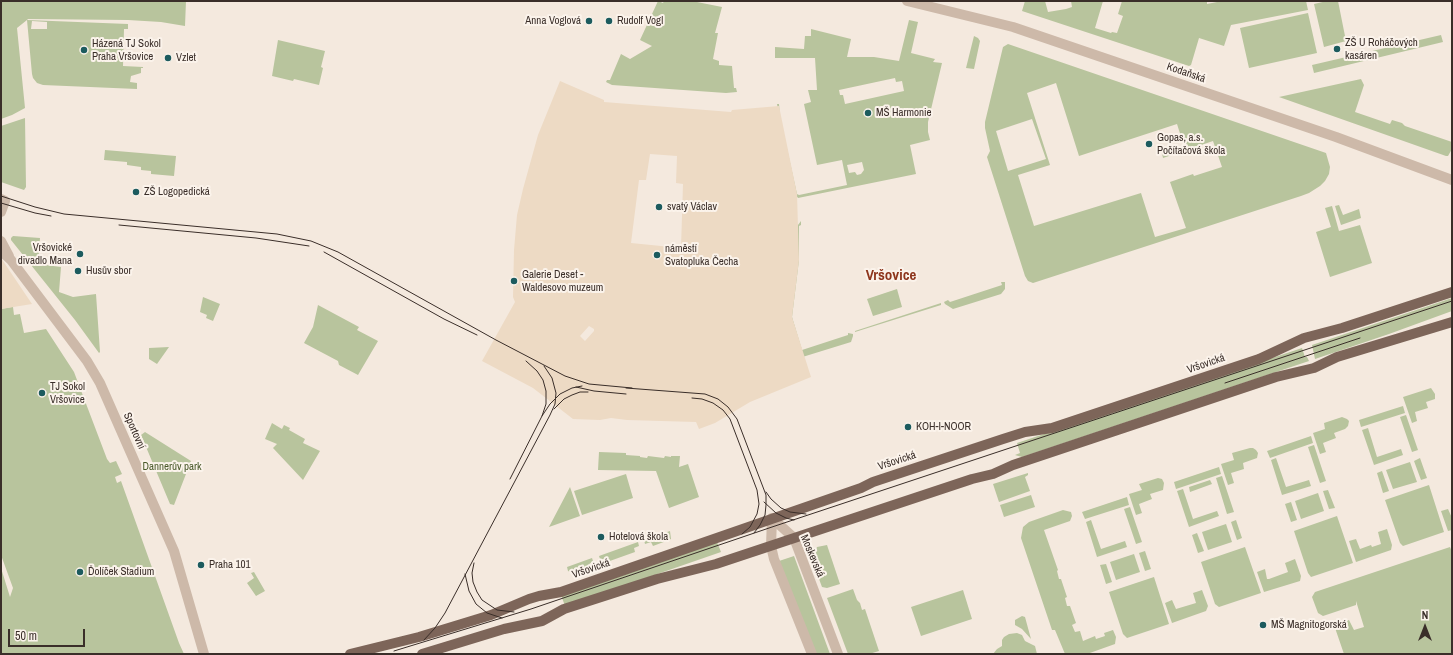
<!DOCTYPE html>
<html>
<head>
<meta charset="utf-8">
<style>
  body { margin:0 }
  #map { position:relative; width:1453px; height:655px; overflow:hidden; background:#f4e9de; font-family:"Archivo Narrow",sans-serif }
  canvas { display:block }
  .frame { position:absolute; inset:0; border:2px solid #3a2e29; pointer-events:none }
  .north { position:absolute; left:1405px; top:607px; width:40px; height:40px; -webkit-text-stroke:3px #fbf3eb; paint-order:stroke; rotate:0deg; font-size:11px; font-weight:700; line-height:16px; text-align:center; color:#3a2e29 }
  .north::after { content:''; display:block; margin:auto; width:14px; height:18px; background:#3a2e29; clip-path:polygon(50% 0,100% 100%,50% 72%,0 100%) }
  .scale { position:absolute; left:8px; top:629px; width:77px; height:18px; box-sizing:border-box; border:2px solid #3a2e29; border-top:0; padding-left:5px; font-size:12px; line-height:14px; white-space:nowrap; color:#3a2e29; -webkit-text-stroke:3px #fbf3eb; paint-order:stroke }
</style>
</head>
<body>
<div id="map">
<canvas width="1453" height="655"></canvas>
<div class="frame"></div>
<div class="north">N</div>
<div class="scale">50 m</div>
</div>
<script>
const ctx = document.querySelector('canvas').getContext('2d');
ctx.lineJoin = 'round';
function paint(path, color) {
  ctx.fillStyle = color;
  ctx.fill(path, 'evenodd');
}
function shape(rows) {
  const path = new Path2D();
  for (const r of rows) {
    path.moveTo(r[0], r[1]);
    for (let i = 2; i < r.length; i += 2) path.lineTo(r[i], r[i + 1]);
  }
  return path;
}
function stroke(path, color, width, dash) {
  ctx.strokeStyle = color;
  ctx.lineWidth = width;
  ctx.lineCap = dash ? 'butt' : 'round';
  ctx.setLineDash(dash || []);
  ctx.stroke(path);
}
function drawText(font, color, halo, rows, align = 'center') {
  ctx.font = font + ' "Archivo Narrow",sans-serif';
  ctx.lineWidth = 4;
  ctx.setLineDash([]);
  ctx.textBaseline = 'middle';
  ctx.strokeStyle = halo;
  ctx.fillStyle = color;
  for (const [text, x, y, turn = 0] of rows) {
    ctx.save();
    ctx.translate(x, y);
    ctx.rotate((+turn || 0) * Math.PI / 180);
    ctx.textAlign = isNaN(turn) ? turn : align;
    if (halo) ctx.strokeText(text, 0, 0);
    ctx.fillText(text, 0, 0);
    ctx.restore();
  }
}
paint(shape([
  [1,1,186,1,185,26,161,22,128,20,28,19,27,20,128,24,128,29,124,29,123,66,143,67,143,68,141,68,141,73,131,76,130,82,137,83,137,89,43,85,37,83,33,78,32,74,27,20,17,28,25,108,12,115,1,119],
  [32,21,47,22,47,29,31,29],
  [658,1,663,3,664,1,684,1,691,2,692,1,722,7,715,33,718,33,713,59,719,61,719,65,732,66,734,88,736,88,737,92,726,93,612,85,606,82,607,80,610,80,621,54,630,59,652,46,640,40],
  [1025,1,1045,1,1048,12,1066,9,1072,7,1071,1,1103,1,1095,28,1111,33,1112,32,1117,33,1123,16,1118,14,1122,1,1207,1,1207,4,1217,2,1217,1,1306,1,1308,10,1231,25,1224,46,1199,38,1191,65,1189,66,1022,11],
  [1327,1,1338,1,1346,41,1324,47,1314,4],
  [1308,13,1317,53,1249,68,1240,28],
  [909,20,918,22,911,53,935,59,933,62,942,63,928,122,928,132,930,140,910,145,916,174,798,198,793,191,777,104,779,104,780,117,797,194,799,195,847,185,842,160,817,165,804,104,811,102,808,90,817,90,815,58,775,58,775,47,804,49,805,36,811,36,811,29,851,39,847,57,874,57,899,61],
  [895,78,896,82,902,81,904,91,845,104,843,95,840,95,839,90],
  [862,162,864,170,861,174,857,175,855,172,849,173,847,165],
  [1441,35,1443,42,1314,73,1312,65],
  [974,36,978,38,980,41,974,69,966,68],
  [278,40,325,51,321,67,323,68,319,85,294,79,293,81,272,76],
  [1008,44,1326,153,1330,167,1329,174,1325,181,1320,186,1309,193,1301,196,1033,283,1028,281,1025,276,987,157,990,151,985,128,985,122,1003,47],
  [1056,83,1079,156,1177,124,1184,146,1162,153,1163,158,1213,141,1222,167,1194,176,1193,174,1170,182,1186,228,1155,237,1141,193,1034,226,1018,175,1050,165,1027,93],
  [1032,119,1046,159,1008,171,996,131],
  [1361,79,1364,85,1355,112,1390,124,1392,120,1402,123,1405,126,1452,142,1452,149,1448,156,1446,156,1279,97],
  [25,118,26,187,24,190,1,182,1,126],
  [105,150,176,156,174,176,151,174,151,171,141,170,141,167,127,165,127,162,104,160],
  [1339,205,1343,215,1359,209,1361,218,1341,225,1335,206],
  [1332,206,1339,231,1360,225,1372,263,1330,277,1316,232,1331,227,1325,208],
  [801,221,801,225,799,226,799,260,792,317,802,350,848,335,848,333,853,334,853,336,851,342,796,359,786,345,798,225],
  [13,236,40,238,38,264,61,267,59,292,73,297,96,294,100,352,99,353,75,320,11,240,11,238],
  [1,282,13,307,14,315,20,314,24,333,46,329,74,372,107,459,110,463,116,461,122,474,115,477,117,483,121,481,179,643,184,654,1,654,1,568,10,597,13,588,1,555,1,309,12,307],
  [1001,282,1005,282,1005,289,1001,294,953,309,945,304,944,302,948,300,950,302,1002,285],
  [897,289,902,307,873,316,867,299],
  [203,297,220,304,213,321,206,318,207,315,200,312],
  [1452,298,1452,311,1389,334,1315,359,1312,345],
  [941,303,941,305,855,332,855,331],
  [318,305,359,327,357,330,378,341,358,375,339,365,338,361,304,343,313,327],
  [169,347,157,364,149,359,149,348],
  [1302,348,1305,357,1307,357,1309,361,1022,457,1015,455,1020,453,1017,443],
  [1431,388,1435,394,1435,399,1426,402,1428,408,1415,412,1417,421,1412,423,1403,397],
  [1403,406,1405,413,1361,427,1359,420],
  [1406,415,1418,450,1412,452,1400,417],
  [1342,417,1347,419,1349,421,1348,426,1345,429,1334,433,1336,438,1323,443,1326,452,1320,454,1313,433,1325,429,1324,423],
  [272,423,282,429,284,425,290,428,289,430,305,439,303,443,320,451,303,480,273,448,277,444,265,439],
  [1368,428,1377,457,1401,449,1403,455,1374,465,1362,430],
  [145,432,191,461,174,505,170,504,141,435],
  [1311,436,1313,443,1270,458,1267,451],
  [1314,445,1326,481,1320,483,1308,447],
  [1250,448,1253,448,1256,450,1258,453,1257,458,1243,463,1244,469,1231,473,1234,483,1228,485,1221,464,1234,460,1232,453],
  [599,452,626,453,626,455,640,456,640,457,647,458,648,456,664,458,665,456,671,457,671,456,680,456,679,467,688,464,699,497,669,508,656,471,598,470],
  [1276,458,1286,487,1309,480,1311,486,1282,495,1271,460],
  [1420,458,1427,478,1421,480,1414,461],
  [1410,462,1417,482,1393,489,1386,470],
  [1219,467,1221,474,1176,489,1174,482],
  [1382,471,1389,491,1383,493,1377,473],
  [1028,473,1028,475,1025,477,1030,491,999,502,993,484],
  [626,474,633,498,582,515,574,491],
  [1222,476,1234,512,1227,514,1216,478],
  [1158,478,1162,479,1164,483,1163,490,1150,494,1152,499,1139,504,1142,513,1136,515,1129,494,1142,490,1139,484],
  [1210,480,1212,484,1190,492,1189,487],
  [1429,485,1444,532,1403,546,1400,543,1385,500],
  [570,487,580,516,549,527],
  [1183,489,1193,519,1217,511,1219,516,1189,527,1177,491],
  [1328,490,1335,508,1329,509,1323,491],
  [1318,493,1324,511,1301,519,1295,501],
  [1031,495,1035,507,1004,517,1000,505],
  [1127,497,1129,505,1085,519,1082,512],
  [1291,502,1297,520,1291,522,1285,504],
  [1130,507,1142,542,1136,544,1124,509],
  [1448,509,1452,518,1452,530,1448,531,1441,511],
  [1063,510,1071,512,1072,516,1070,521,1044,530,1058,570,1057,571,1059,579,1061,579,1067,597,1065,598,1067,606,1070,606,1076,623,1072,625,1075,632,1080,631,1083,641,1095,636,1096,639,1105,636,1104,633,1113,630,1116,637,1115,644,1087,654,1065,654,1055,630,1052,630,1021,538,1023,527,1029,522],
  [1337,516,1353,563,1311,577,1308,573,1294,531],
  [1091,520,1101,549,1125,541,1127,547,1097,557,1086,522],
  [1236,520,1242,538,1237,540,1231,522],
  [1226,524,1232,542,1208,550,1202,532],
  [1387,529,1392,545,1391,550,1356,562,1349,541,1356,539,1360,549,1371,545,1372,547,1381,544,1378,532],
  [670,531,671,539,669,540,653,546,651,542,645,544,644,540],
  [1197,533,1204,551,1198,553,1192,535],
  [638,542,639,546,634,548,635,552,607,562,605,559,600,559,599,556],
  [717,542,721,552,565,606,561,595],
  [827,545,840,584,827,588,822,587,812,560,817,547],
  [1245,547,1261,593,1219,607,1215,604,1201,562],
  [1450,547,1452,552,1452,654,1344,654,1334,625,1349,620,1354,630,1364,627,1356,601,1356,605,1323,616,1318,613,1312,597,1315,592],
  [1145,551,1151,569,1145,571,1139,553],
  [1134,554,1140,572,1116,580,1110,562],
  [794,556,830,654,815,654,779,561],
  [592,558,593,561,588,565,589,568,573,573,568,571,567,567],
  [1295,559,1301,576,1300,581,1264,592,1257,572,1265,569,1267,579,1269,579,1288,572,1285,563],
  [1106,564,1112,582,1106,584,1100,565],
  [254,572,265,591,256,596,247,583,254,578,251,573],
  [1154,577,1169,624,1127,638,1123,634,1109,592],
  [853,589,857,600,860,603,862,610,865,609,879,651,869,654,848,654,827,598],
  [963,590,972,619,921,636,911,607],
  [1202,590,1208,606,1206,611,1172,623,1165,603,1172,600,1176,609,1196,603,1193,593],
  [1022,616,1025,617,1031,639,1022,629,1015,625,1015,620],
  [1017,633,1022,635,1025,641,1035,646,1037,654,993,654,997,649,1002,646,1002,640,1004,637,1009,634]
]), '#b8c49d');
paint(shape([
  [560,81,604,100,604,102,731,112,732,110,779,106,797,194,799,260,792,317,811,377,750,402,715,423,699,429,696,422,627,420,611,418,600,420,573,419,533,388,482,361,515,302,513,297,514,250,517,215,523,189,538,135],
  [650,154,677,156,676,183,683,184,681,248,631,243,639,180,646,180],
  [589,326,594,329,594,331,585,341,580,336],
  [1,258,32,304,1,309]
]), '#eddac4');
stroke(shape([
  [907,1,1013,27,1336,137,1452,180],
  [1,199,5,201,1,212],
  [1,241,9,256],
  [1,251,11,260,87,361,100,383,174,551,204,654],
  [772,518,794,538,838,654],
  [772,518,771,546,774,559,812,654]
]), '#cdb9a9', 10);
stroke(shape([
  [350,654,419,637,491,615,529,599,539,596,561,592,861,488,873,482,1003,439,1025,432,1052,428,1259,359,1304,338,1342,328,1452,292],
  [422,654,504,629,542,621,564,609,657,579,716,564,972,479,993,474,1013,465,1276,377,1314,368,1337,357,1452,322]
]), '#7d6559', 10);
stroke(shape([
  [1,196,35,207,64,214,277,234,311,241,338,252,496,340,565,376,589,384,632,388],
  [1,203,35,213,51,216],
  [119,225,256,238,309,246],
  [324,252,444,319,477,335],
  [1225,383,1360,338],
  [576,387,594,391,626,394],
  [626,388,705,394,718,399,728,407,737,419,766,495,766,505,765,515,760,525,754,533],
  [692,398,702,399,713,403,723,410,730,419,757,490,759,504,757,514,750,527,742,534],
  [554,409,564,399,572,395,580,392,588,392],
  [542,416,550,404,560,394,572,388,582,386],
  [510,479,542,416,546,404,546,391,543,380,537,371,526,361],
  [766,492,771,499,781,508,790,512,806,514],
  [764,502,776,513,786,518,794,520],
  [474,563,472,573,473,582,477,592,482,600,497,610,514,612],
  [465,574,469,591,476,604,487,613,502,618],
  [424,640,435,628,445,613,550,415,555,404,556,393,552,378,544,366],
  [394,651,531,609,772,527,1452,301]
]), '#3a2e29', 1);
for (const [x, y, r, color] of [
  [589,21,4,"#1c5b5e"],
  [609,21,4,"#1c5b5e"],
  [1337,49,4,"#1c5b5e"],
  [84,50,4,"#1c5b5e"],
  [168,58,4,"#1c5b5e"],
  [868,113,4,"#1c5b5e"],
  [1149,144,4,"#1c5b5e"],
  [136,192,4,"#1c5b5e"],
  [659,207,4,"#1c5b5e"],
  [80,254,4,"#1c5b5e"],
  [657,255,4,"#1c5b5e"],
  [78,271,4,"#1c5b5e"],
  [514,281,4,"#1c5b5e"],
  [42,393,4,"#1c5b5e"],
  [908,427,4,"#1c5b5e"],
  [601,537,4,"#1c5b5e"],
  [201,565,4,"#1c5b5e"],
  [80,572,4,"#1c5b5e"],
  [1263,625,4,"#1c5b5e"]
]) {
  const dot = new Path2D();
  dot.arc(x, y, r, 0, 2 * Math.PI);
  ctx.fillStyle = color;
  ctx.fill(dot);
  stroke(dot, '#fbf3eb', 1.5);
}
drawText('11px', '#3a2e29', '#fbf3eb', [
  ["Anna Voglová",581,21,"right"],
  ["Rudolf Vogl",617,21],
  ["ZŠ U Roháčových",1345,43],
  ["kasáren",1345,56],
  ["Házená TJ Sokol",92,44],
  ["Praha Vršovice",92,57],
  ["Vzlet",176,58],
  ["MŠ Harmonie",876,113],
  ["Gopas, a.s.",1157,138],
  ["Počítačová škola",1157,151],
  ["ZŠ Logopedická",144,192],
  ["svatý Václav",667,207],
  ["Vršovické",72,248,"right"],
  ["divadlo Mana",72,261,"right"],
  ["náměstí",665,249],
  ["Svatopluka Čecha",665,262],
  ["Husův sbor",86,271],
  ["Galerie Deset -",522,275],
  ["Waldesovo muzeum",522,288],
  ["TJ Sokol",50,387],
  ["Vršovice",50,400],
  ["KOH-I-NOOR",916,427],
  ["Hotelová škola",609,537],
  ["Praha 101",209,565],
  ["Ďolíček Stadium",88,572],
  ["MŠ Magnitogorská",1271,625]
], 'left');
drawText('11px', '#3a2e29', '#fbf3eb', [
  ["Kodaňská",1186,73,19],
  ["Vršovická",1206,364,-19],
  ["Sportovní",134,431,66],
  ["Vršovická",897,461,-18],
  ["Moskevská",812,556,67],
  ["Vršovická",591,569,-19]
]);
drawText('11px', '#4a5a2b', '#fbf3eb', [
  ["Dannerův park",172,467]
]);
drawText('bold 15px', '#8e361d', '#fbf3eb', [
  ["Vršovice",891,276]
]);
</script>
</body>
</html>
